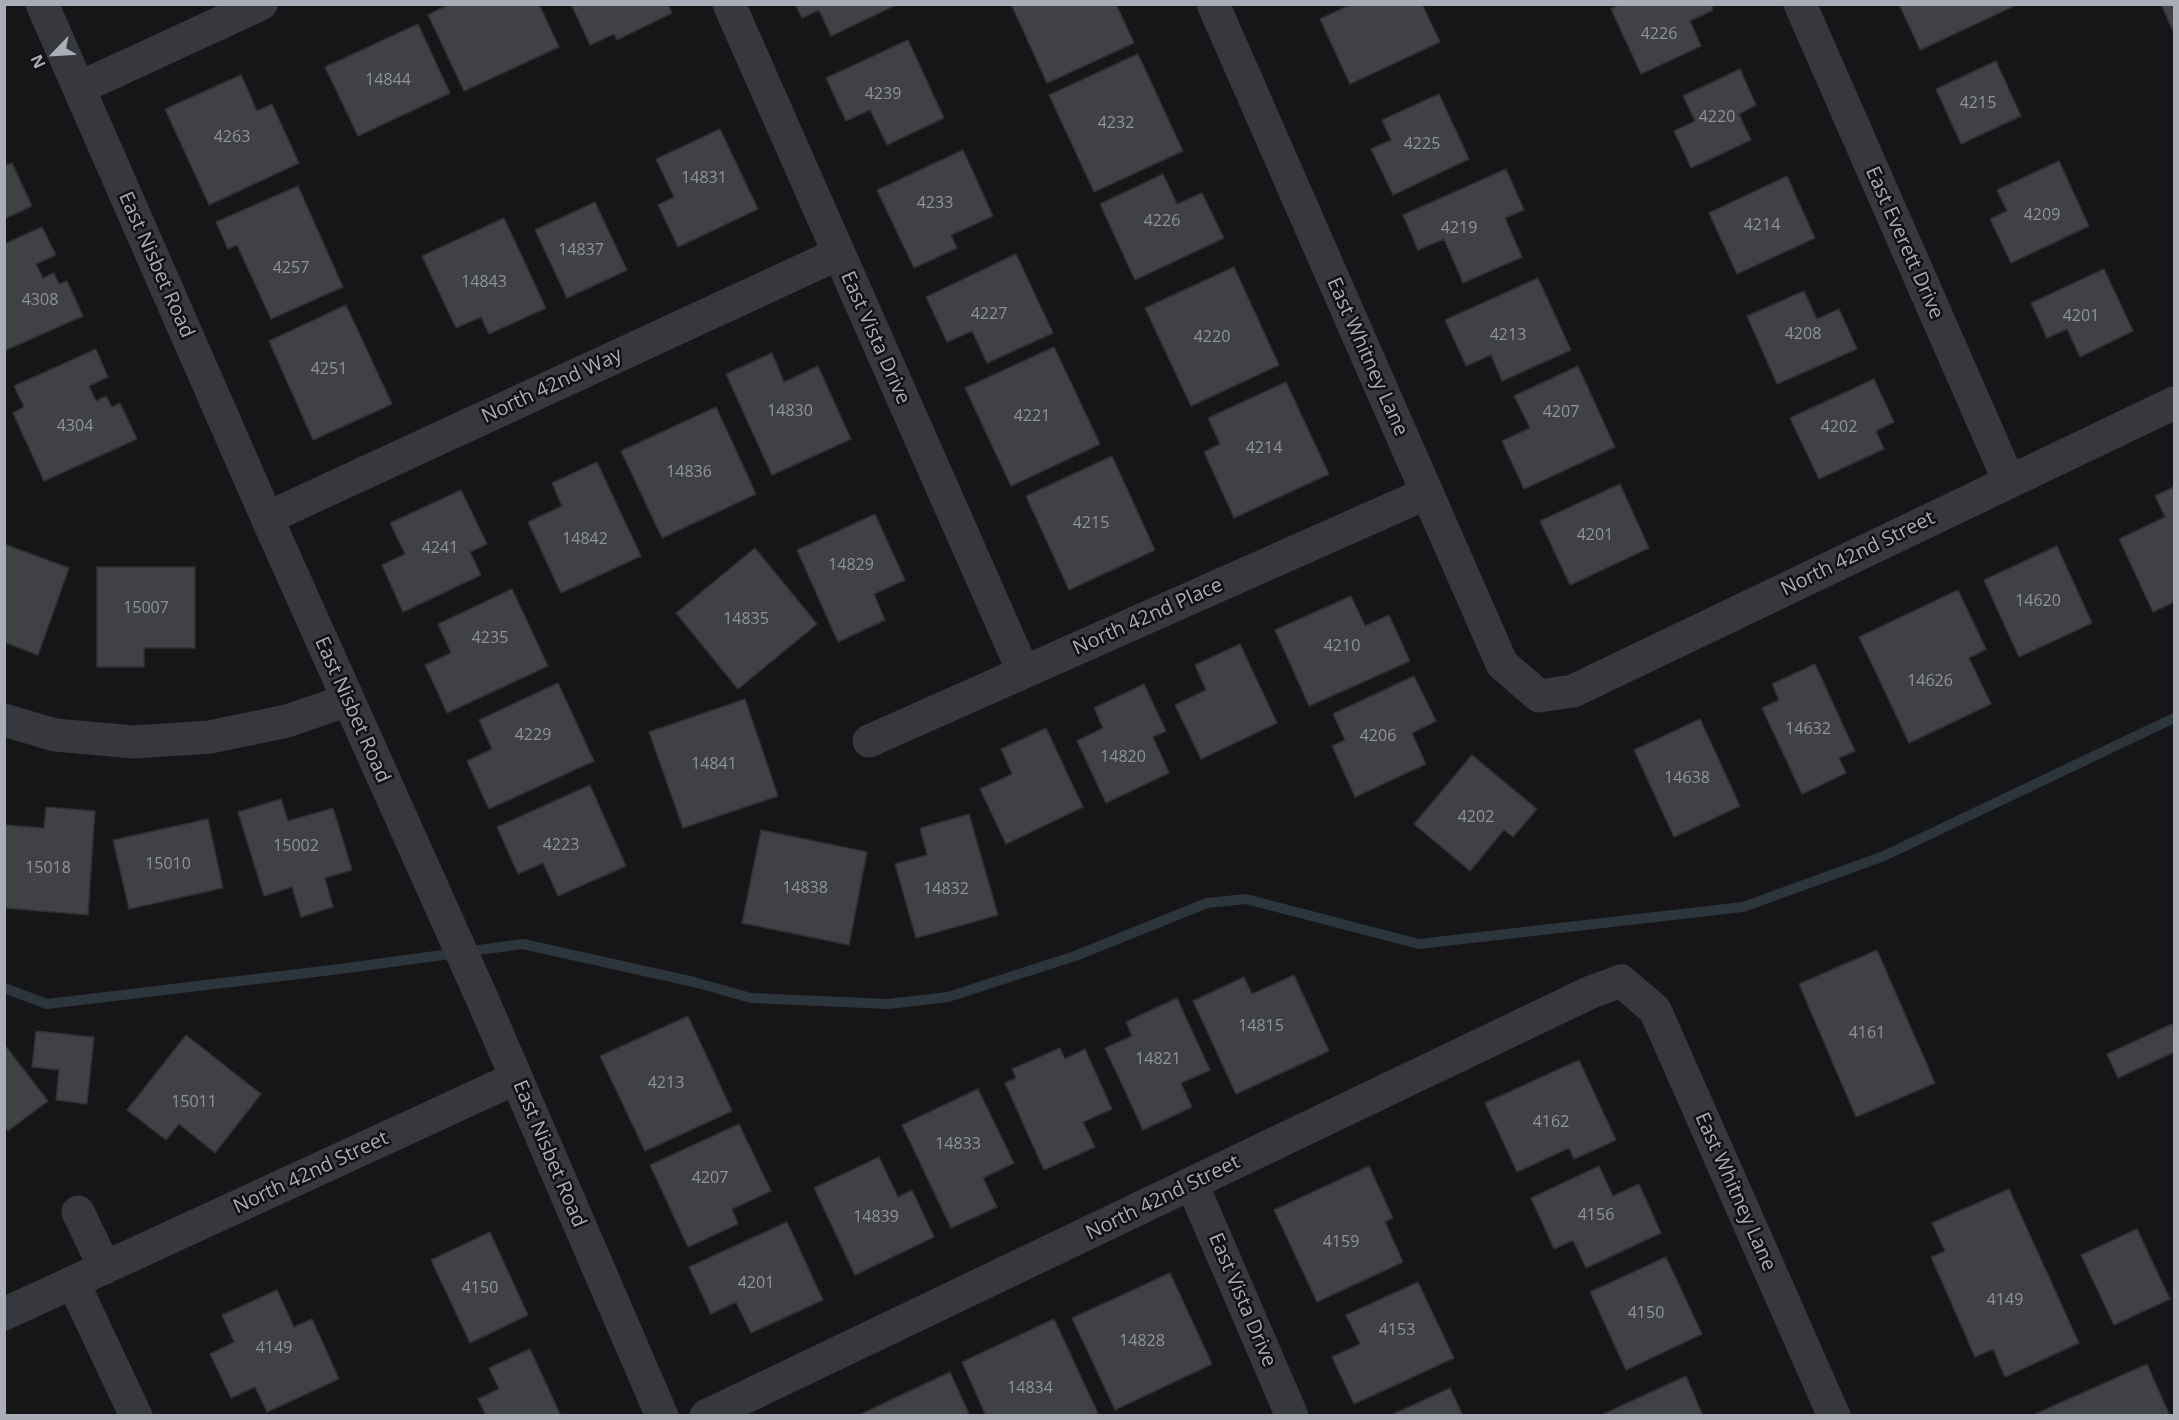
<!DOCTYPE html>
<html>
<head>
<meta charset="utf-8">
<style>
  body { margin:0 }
  #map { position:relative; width:2179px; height:1420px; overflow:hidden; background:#161618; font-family:"Open Sans",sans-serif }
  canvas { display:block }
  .frame { position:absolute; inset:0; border:6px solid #a8adb8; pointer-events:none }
  .north { position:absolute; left:24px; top:24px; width:60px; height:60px; -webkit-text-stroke:4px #111113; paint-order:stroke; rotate:245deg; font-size:16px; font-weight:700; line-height:24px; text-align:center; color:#a8adb8 }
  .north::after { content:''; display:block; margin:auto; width:21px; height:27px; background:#a8adb8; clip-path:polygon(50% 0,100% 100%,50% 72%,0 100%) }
</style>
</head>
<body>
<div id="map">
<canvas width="2179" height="1420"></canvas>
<div class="frame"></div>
<div class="north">N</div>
</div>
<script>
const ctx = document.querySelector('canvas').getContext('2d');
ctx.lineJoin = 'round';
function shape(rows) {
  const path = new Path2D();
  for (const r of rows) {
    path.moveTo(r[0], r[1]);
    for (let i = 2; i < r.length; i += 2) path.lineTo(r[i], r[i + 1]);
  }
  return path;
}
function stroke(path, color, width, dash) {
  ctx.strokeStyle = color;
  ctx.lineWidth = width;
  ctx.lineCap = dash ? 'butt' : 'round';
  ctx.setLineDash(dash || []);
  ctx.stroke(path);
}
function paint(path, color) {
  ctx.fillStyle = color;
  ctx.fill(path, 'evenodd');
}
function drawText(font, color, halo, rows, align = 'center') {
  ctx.font = font + ' "Open Sans",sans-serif';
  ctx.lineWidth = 5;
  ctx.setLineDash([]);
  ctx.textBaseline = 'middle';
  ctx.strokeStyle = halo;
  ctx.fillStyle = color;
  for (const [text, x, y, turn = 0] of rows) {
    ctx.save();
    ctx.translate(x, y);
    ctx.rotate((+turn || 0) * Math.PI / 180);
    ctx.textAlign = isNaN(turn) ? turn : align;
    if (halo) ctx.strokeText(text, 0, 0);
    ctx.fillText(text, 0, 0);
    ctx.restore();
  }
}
stroke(shape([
  [4,988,47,1004,340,969,523,944,694,982,751,998,888,1004,948,997,1075,956,1207,903,1246,899,1419,944,1743,907,1884,856,2174,718]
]), '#2c353c', 10);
const building = shape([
  [450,4,539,4,559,47,464,91,428,15,450,4],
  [571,4,668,4,672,13,617,40,614,34,590,45,571,4],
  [795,4,898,4,831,36,819,10,802,18,795,4],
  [1011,4,1116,4,1134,43,1047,83,1011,4],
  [1352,4,1422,4,1440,42,1350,84,1320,19,1352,4],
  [1621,4,1711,4,1713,10,1690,21,1701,46,1641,74,1611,9,1621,4],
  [1899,4,2013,4,2014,6,1920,50,1899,4],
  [2161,4,2174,4,2174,33,2161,4],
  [418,24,450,93,358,136,325,67,418,24],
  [908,40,944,118,887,145,870,110,846,121,826,78,908,40],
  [1138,54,1183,151,1094,192,1049,95,1138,54],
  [1996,61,2021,116,1961,144,1936,89,1996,61],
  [1740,69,1756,105,1739,114,1751,140,1691,168,1674,131,1695,121,1683,96,1740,69],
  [241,75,257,111,272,104,299,163,209,205,165,109,241,75],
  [1439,94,1469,159,1393,195,1371,149,1391,140,1382,120,1439,94],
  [720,129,758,209,678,247,658,205,674,197,656,159,720,129],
  [963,150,993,216,951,235,957,248,914,268,877,190,963,150],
  [2059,161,2089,226,2011,263,1990,219,2007,211,1997,190,2059,161],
  [12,163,32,206,4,219,4,166,12,163],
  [1506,169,1524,210,1505,218,1522,257,1463,283,1444,239,1418,250,1403,215,1506,169],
  [1163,174,1177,204,1202,193,1224,238,1135,280,1100,204,1163,174],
  [1787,176,1815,238,1737,274,1709,213,1787,176],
  [298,186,343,287,271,319,237,245,228,249,216,222,298,186],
  [595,202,627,270,567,298,535,230,595,202],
  [504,218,546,308,489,334,481,317,456,328,422,256,504,218],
  [42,227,56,255,36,264,43,278,54,273,59,284,67,281,83,316,4,351,4,244,42,227],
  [1016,254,1053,333,987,363,972,331,947,342,926,297,1016,254],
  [1234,267,1279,365,1191,406,1145,308,1234,267],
  [2104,269,2133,331,2080,357,2067,329,2047,338,2031,303,2104,269],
  [1538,278,1571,350,1502,381,1491,355,1466,366,1445,320,1538,278],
  [1804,291,1817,319,1839,309,1857,349,1777,384,1747,316,1804,291],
  [346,305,392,404,313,440,269,341,346,305],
  [1054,347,1100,444,1011,486,965,388,1054,347],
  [96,349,108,377,89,386,96,401,106,396,112,407,120,403,137,439,44,481,13,413,24,407,14,386,96,349],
  [772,353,784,382,818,366,851,439,772,475,726,374,772,353],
  [1578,366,1615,447,1524,489,1502,441,1530,428,1514,396,1578,366],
  [1874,379,1894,422,1876,431,1884,449,1819,479,1790,418,1874,379],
  [1286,382,1329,474,1234,518,1204,452,1220,444,1208,418,1286,382],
  [716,407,756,494,662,538,621,451,716,407],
  [1112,456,1155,550,1069,590,1026,496,1112,456],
  [597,462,641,556,561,593,528,522,562,506,552,483,597,462],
  [1620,484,1649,548,1570,585,1540,521,1620,484],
  [2174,487,2174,602,2153,612,2119,539,2165,517,2155,496,2174,487],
  [461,490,487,544,470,552,481,575,403,612,382,565,405,554,390,523,461,490],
  [875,514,905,580,874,594,885,620,838,642,797,550,875,514],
  [4,544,69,568,38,655,4,642,4,544],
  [2057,546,2092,623,2019,657,1984,580,2057,546],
  [755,548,817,624,738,689,676,613,755,548],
  [97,567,195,567,195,648,144,648,144,667,97,667,97,567],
  [512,589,548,666,447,713,425,665,451,653,438,624,512,589],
  [1958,590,1986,649,1969,658,1991,704,1909,743,1859,637,1958,590],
  [1351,596,1365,626,1389,615,1410,661,1309,706,1275,630,1351,596],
  [1240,644,1277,723,1201,759,1175,705,1206,690,1195,665,1240,644],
  [1815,664,1855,751,1839,758,1846,773,1802,794,1762,708,1779,700,1772,684,1815,664],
  [1414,676,1436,721,1412,733,1426,764,1355,797,1332,746,1345,740,1333,714,1414,676],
  [558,683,594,761,489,809,467,761,492,749,479,720,558,683],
  [1144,684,1166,731,1153,737,1169,773,1106,803,1077,741,1103,728,1094,708,1144,684],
  [745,699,778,796,683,828,649,732,745,699],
  [1700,719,1740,806,1674,837,1634,750,1700,719],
  [1046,728,1083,807,1006,844,980,789,1012,774,1001,749,1046,728],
  [1472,755,1537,809,1513,837,1504,830,1470,871,1414,824,1472,755],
  [590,785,626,866,558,896,543,863,518,874,497,827,590,785],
  [281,799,288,821,333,808,352,870,325,878,333,907,301,917,292,887,264,896,238,812,281,799],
  [46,807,95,811,88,915,4,908,4,825,44,828,46,807],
  [969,814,998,915,916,938,895,864,927,855,920,828,969,814],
  [208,819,223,888,129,909,113,840,208,819],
  [761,830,867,852,849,945,742,923,761,830],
  [1877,950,1935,1083,1856,1117,1799,984,1877,950],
  [1294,975,1329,1051,1236,1094,1193,1001,1244,977,1252,994,1294,975],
  [1177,998,1210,1070,1181,1083,1192,1107,1143,1130,1105,1048,1132,1036,1126,1022,1177,998],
  [688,1016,732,1111,645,1151,600,1056,688,1016],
  [2172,1024,2174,1030,2174,1052,2118,1078,2107,1054,2172,1024],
  [36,1031,94,1037,87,1104,56,1100,59,1070,32,1067,36,1031],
  [186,1035,261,1094,215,1153,179,1124,166,1140,127,1110,186,1035],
  [4,1044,48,1101,8,1131,4,1126,4,1044],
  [1060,1048,1065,1059,1085,1049,1112,1109,1083,1122,1095,1147,1044,1170,1005,1083,1016,1078,1012,1069,1060,1048],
  [1579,1060,1616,1140,1574,1159,1569,1148,1517,1172,1485,1103,1579,1060],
  [978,1089,1014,1163,983,1178,997,1207,951,1228,902,1125,978,1089],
  [739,1124,771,1191,732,1209,738,1224,688,1247,650,1165,739,1124],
  [879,1157,898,1197,912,1190,934,1237,855,1275,814,1188,879,1157],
  [1369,1166,1393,1218,1385,1222,1403,1262,1317,1302,1274,1210,1369,1166],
  [1599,1166,1613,1196,1639,1184,1661,1233,1586,1268,1573,1240,1554,1249,1531,1198,1599,1166],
  [2009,1189,2079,1343,2005,1377,1993,1349,1975,1357,1931,1257,1945,1251,1932,1223,2009,1189],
  [787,1222,823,1300,751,1333,736,1302,711,1314,689,1267,787,1222],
  [2137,1229,2170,1299,2114,1325,2081,1255,2137,1229],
  [490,1232,528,1315,470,1343,431,1260,490,1232],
  [1666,1257,1702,1334,1626,1370,1590,1292,1666,1257],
  [1170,1273,1212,1364,1115,1410,1072,1318,1170,1273],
  [1418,1282,1454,1358,1354,1404,1332,1357,1360,1344,1346,1315,1418,1282],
  [277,1290,294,1327,312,1319,339,1379,267,1412,255,1387,231,1398,210,1354,234,1342,222,1315,277,1290],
  [1054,1319,1098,1413,1093,1416,986,1416,962,1362,1054,1319],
  [530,1349,561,1416,486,1416,478,1399,499,1389,489,1368,530,1349],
  [2147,1364,2170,1416,2031,1416,2147,1364],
  [950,1372,970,1416,857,1416,950,1372],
  [1686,1376,1703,1416,1599,1416,1686,1376],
  [1450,1388,1463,1416,1389,1416,1450,1388]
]);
paint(building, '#404145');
stroke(building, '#303034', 1.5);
stroke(shape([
  [42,4,267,518,481,996,662,1416],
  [729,4,1023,671],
  [1213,4,1502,664,1539,696,1573,691,2174,403],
  [1800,4,2009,481],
  [79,88,261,4],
  [267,518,838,254],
  [4,720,55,735,134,742,210,737,287,721,348,700],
  [869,741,1427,493],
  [1192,1184,1292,1416],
  [78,1212,105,1268],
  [73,1282,136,1416],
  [4,1314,516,1078],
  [706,1416,1591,992,1621,981,1655,1010,1834,1416]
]), '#37383d', 33);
drawText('16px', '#8e929b', null, [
  ["4226",1659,34],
  ["14844",388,80],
  ["4239",883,94],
  ["4215",1978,103],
  ["4220",1717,117],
  ["4232",1116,123],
  ["4263",232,137],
  ["4225",1422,144],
  ["14831",704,178],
  ["4233",935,203],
  ["4209",2042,215],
  ["4226",1162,221],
  ["4214",1762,225],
  ["4219",1459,228],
  ["14837",581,250],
  ["4257",291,268],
  ["14843",484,282],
  ["4308",40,300],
  ["4227",989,314],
  ["4201",2081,316],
  ["4208",1803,334],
  ["4213",1508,335],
  ["4220",1212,337],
  ["4251",329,369],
  ["14830",790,411],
  ["4207",1561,412],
  ["4221",1032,416],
  ["4304",75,426],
  ["4202",1839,427],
  ["4214",1264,448],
  ["14836",689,472],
  ["4215",1091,523],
  ["4201",1595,535],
  ["14842",585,539],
  ["4241",440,548],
  ["14829",851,565],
  ["14620",2038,601],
  ["15007",146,608],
  ["14835",746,619],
  ["4235",490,638],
  ["4210",1342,646],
  ["14626",1930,681],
  ["14632",1808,729],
  ["4229",533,735],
  ["4206",1378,736],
  ["14820",1123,757],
  ["14841",714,764],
  ["14638",1687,778],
  ["4202",1476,817],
  ["4223",561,845],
  ["15002",296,846],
  ["15010",168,864],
  ["15018",48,868],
  ["14838",805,888],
  ["14832",946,889],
  ["14815",1261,1026],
  ["4161",1867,1033],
  ["14821",1158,1059],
  ["4213",666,1083],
  ["15011",194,1102],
  ["4162",1551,1122],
  ["14833",958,1144],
  ["4207",710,1178],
  ["4156",1596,1215],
  ["14839",876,1217],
  ["4159",1341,1242],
  ["4201",756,1283],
  ["4150",480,1288],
  ["4149",2005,1300],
  ["4150",1646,1313],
  ["4153",1397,1330],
  ["14828",1142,1341],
  ["4149",274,1348],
  ["14834",1030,1388]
]);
drawText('20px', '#a8adb8', '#111113', [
  ["East Everett Drive",1904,243,66],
  ["East Nisbet Road",156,265,66],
  ["East Vista Drive",875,338,66],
  ["East Whitney Lane",1367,357,66],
  ["North 42nd Way",552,386,-25],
  ["North 42nd Street",1858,554,-26],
  ["North 42nd Place",1148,617,-24],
  ["East Nisbet Road",352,710,66],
  ["East Nisbet Road",549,1154,67],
  ["North 42nd Street",311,1173,-25],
  ["East Whitney Lane",1735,1192,66],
  ["North 42nd Street",1163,1198,-26],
  ["East Vista Drive",1242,1300,67]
]);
</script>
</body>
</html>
